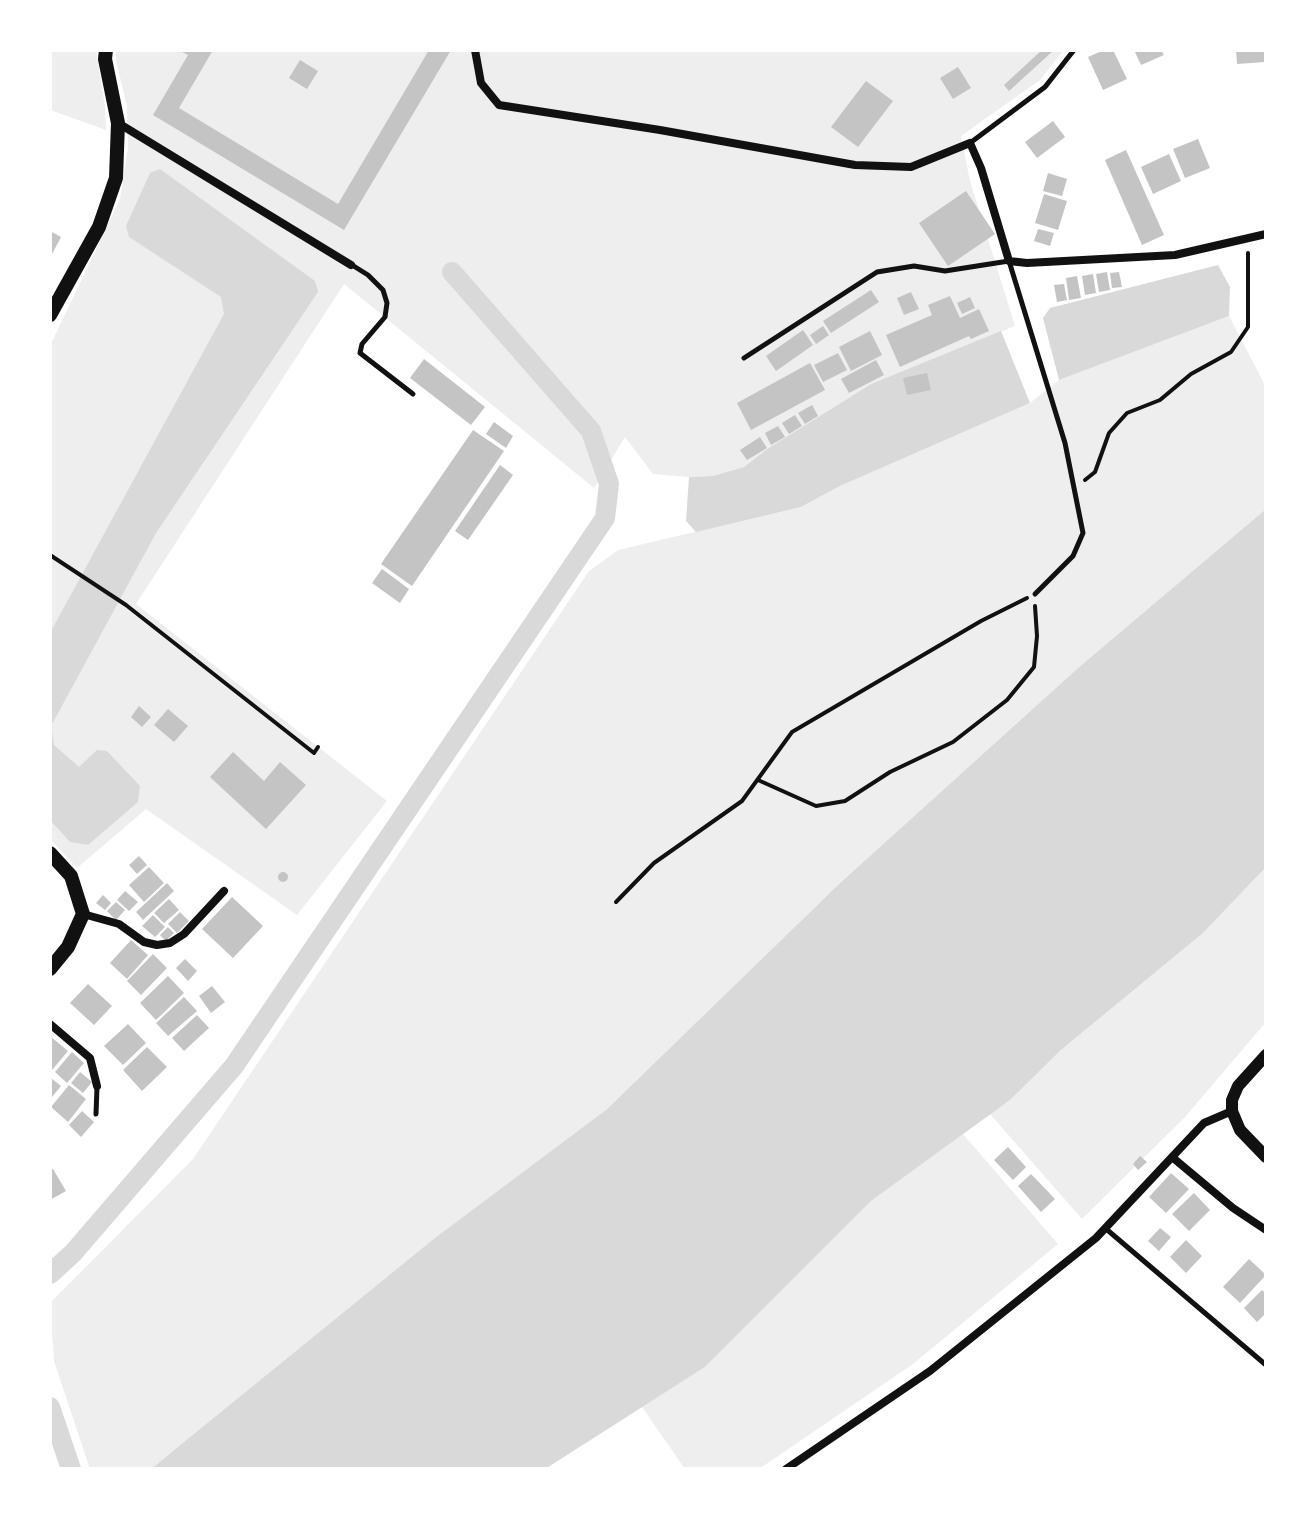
<!DOCTYPE html>
<html>
<head>
<meta charset="utf-8">
<style>
  body { margin:0 }
  #map { position:relative; width:1316px; height:1519px; overflow:hidden; background:#fff; font-family:"Public Sans",sans-serif }
  canvas { display:block }
  .frame { position:absolute; inset:0; border:52px solid #fff; pointer-events:none }
</style>
</head>
<body>
<div id="map">
<canvas width="1316" height="1519"></canvas>
<div class="frame"></div>
</div>
<script>
const ctx = document.querySelector('canvas').getContext('2d');
ctx.lineJoin = 'round';
function paint(path, color) {
  ctx.fillStyle = color;
  ctx.fill(path, 'evenodd');
}
function shape(rows) {
  const path = new Path2D();
  for (const r of rows) {
    if (r.length === 3) {
      path.moveTo(r[0] + r[2], r[1]);
      path.arc(r[0], r[1], r[2], 0, 2 * Math.PI);
      continue;
    }
    path.moveTo(r[0], r[1]);
    for (let i = 2; i < r.length; i += 2) path.lineTo(r[i], r[i + 1]);
  }
  return path;
}
function stroke(path, color, width, dash) {
  ctx.strokeStyle = color;
  ctx.lineWidth = width;
  ctx.lineCap = dash ? 'butt' : 'round';
  ctx.setLineDash(dash || []);
  ctx.stroke(path);
}
paint(shape([
  [50,50,96,50,105,106,106,130,50,110],
  [116,50,1064,50,1040,80,961,136,970,181,1015,326,871,384,767,449,744,467,713,476,689,477,653,474,625,437,594,488,344,284,136,604,387,801,297,915,146,809,77,868,50,839,50,346,120,199,128,147,127,106,116,61],
  [1229,316,1266,387,1266,509,1078,668,839,884,606,1110,151,1469,90,1469,54,1361,50,1303,193,1159,589,571,618,550,801,507,840,486,1030,403,1059,380],
  [1266,867,1266,1022,1185,1117,1082,1219,990,1114,1010,1100,1061,1050,1203,933],
  [963,1134,1058,1244,913,1364,759,1469,685,1469,642,1407,705,1367,871,1201]
]), '#eee');
paint(shape([
  [160,169,315,281,318,292,156,533,51,726,54,745,79,767,97,750,107,751,140,786,138,802,88,845,70,842,50,820,50,633,224,314,221,297,129,237,126,226,150,173],
  [1218,265,1230,287,1229,316,1059,380,1043,318,1050,308],
  [1001,331,1030,403,840,486,801,507,696,532,686,521,689,477,713,476,744,467,767,449,871,384],
  [1266,509,1266,867,1203,933,1061,1050,1010,1100,871,1201,705,1367,545,1469,151,1469,435,1238,606,1110,839,884,1078,668]
]), '#d9d9d9');
stroke(shape([
  [50,1274,73,1253,234,1066,605,518,609,484,591,431,452,272],
  [50,1407,71,1469]
]), '#d9d9d9', 20);
paint(shape([
  [178,50,213,50,179,108,338,204,429,50,451,50,344,230,153,115,188,55],
  [1042,50,1054,50,1009,91,1004,85],
  [1104,50,1113,50,1127,79,1103,90,1088,57],
  [1134,50,1161,50,1164,55,1141,65],
  [1236,50,1264,50,1265,62,1237,64],
  [300,60,318,71,307,89,289,78],
  [958,67,971,88,953,99,940,78],
  [866,81,893,101,858,147,831,127],
  [1053,121,1065,137,1037,158,1025,142],
  [1198,139,1210,168,1185,178,1173,149],
  [1126,150,1164,235,1142,245,1105,160],
  [1169,154,1181,181,1153,194,1141,167],
  [1048,173,1067,179,1062,196,1043,191],
  [966,191,995,234,948,266,919,223],
  [1044,194,1067,201,1058,230,1035,223],
  [1038,229,1054,233,1050,246,1034,241],
  [50,231,61,237,50,258],
  [1107,272,1110,290,1099,292,1096,274],
  [1119,272,1122,287,1112,288,1110,273],
  [1093,274,1096,293,1085,295,1082,276],
  [1077,276,1081,298,1069,300,1066,278],
  [1064,284,1067,300,1057,302,1054,285],
  [871,290,879,302,831,333,823,321],
  [911,292,919,309,904,315,897,298],
  [950,296,960,318,979,309,989,331,971,339,969,336,900,367,886,335,932,315,928,305],
  [970,297,975,308,962,314,957,303],
  [823,326,829,335,816,344,810,335],
  [803,330,813,345,776,371,766,356],
  [870,331,882,355,851,371,839,347],
  [838,353,847,370,823,382,814,365],
  [424,359,485,407,471,425,410,378],
  [876,360,884,375,849,393,841,379],
  [810,363,825,390,751,430,737,403],
  [927,373,931,390,907,395,903,378],
  [812,405,818,416,805,424,798,413],
  [795,415,802,426,789,434,782,423],
  [494,422,513,436,506,448,486,434],
  [778,426,785,437,771,445,765,433],
  [473,430,504,451,412,586,381,564],
  [760,437,767,448,747,460,740,450],
  [500,465,513,475,468,540,455,531],
  [382,569,409,589,400,603,372,583],
  [139,706,151,717,142,727,131,717],
  [168,709,188,726,174,742,154,725],
  [233,752,264,781,280,762,306,785,266,829,210,777],
  [139,856,147,865,137,874,129,865],
  [149,867,164,883,144,902,129,885],
  [283,877,5],
  [167,883,174,891,143,920,136,912],
  [125,891,138,902,129,911,117,900],
  [103,895,111,903,105,910,96,903],
  [232,897,263,926,233,958,202,929],
  [169,899,179,910,164,923,154,913],
  [116,902,125,910,116,920,107,911],
  [180,912,189,921,177,933,168,924],
  [153,915,165,927,155,937,142,926],
  [168,927,174,933,166,941,160,935],
  [131,940,148,955,127,979,110,963],
  [153,954,167,968,141,995,127,981],
  [185,959,197,971,188,981,176,968],
  [168,976,184,993,156,1020,140,1003],
  [88,984,112,1006,94,1025,70,1003],
  [212,986,225,1002,211,1013,199,996],
  [184,997,197,1011,168,1036,156,1023],
  [197,1015,209,1028,184,1051,172,1038],
  [128,1024,146,1043,123,1065,104,1046],
  [50,1036,68,1051,52,1070,50,1069],
  [147,1047,167,1067,142,1091,123,1070],
  [72,1052,84,1063,67,1083,55,1072],
  [80,1072,92,1082,83,1093,71,1083],
  [51,1078,61,1086,52,1097,50,1096],
  [69,1085,86,1099,68,1122,51,1107],
  [82,1111,94,1122,81,1137,69,1125],
  [1008,1147,1026,1167,1013,1180,994,1160],
  [1140,1156,1147,1162,1138,1170,1133,1164],
  [53,1169,66,1191,50,1200,50,1170],
  [1171,1173,1189,1189,1166,1213,1149,1197],
  [1031,1174,1055,1199,1041,1212,1018,1186],
  [1194,1193,1210,1210,1189,1231,1172,1214],
  [1160,1228,1171,1237,1159,1251,1148,1241],
  [1186,1240,1202,1256,1186,1273,1170,1257],
  [1249,1259,1266,1275,1240,1303,1223,1287],
  [1262,1290,1266,1294,1266,1313,1257,1322,1244,1308]
]), '#c4c4c4');
stroke(shape([
  [1085,480,1095,472,1109,433,1127,413,1160,400,1191,374,1231,352,1248,327,1248,253],
  [50,555,126,605,314,753,318,747],
  [758,780,816,806,845,801,890,772,953,742,1007,700,1034,667,1037,636,1035,606],
  [616,902,654,863,742,801,792,732,981,621,1027,598]
]), '#111', 4);
stroke(shape([
  [970,143,1045,87,1074,50],
  [352,265,368,275,383,290,387,303,385,317,362,344,360,353,413,394],
  [744,358,877,272,914,266,945,271,1009,261,1065,443,1083,533,1073,556,1035,594],
  [96,1114,97,1087],
  [1105,1228,1266,1365]
]), '#111', 5);
stroke(shape([
  [475,50,481,83,499,105,660,130,855,165,911,167,970,143,981,168,1009,261,1027,263,1175,255,1266,234],
  [118,123,351,265],
  [83,914,119,924,144,942,157,945,170,943,184,934,224,891],
  [50,1024,90,1058,97,1086],
  [1172,1157,1233,1208,1266,1230],
  [786,1469,930,1371,1096,1238,1204,1123,1232,1111]
]), '#111', 8);
stroke(shape([
  [1266,1055,1238,1086,1232,1100,1232,1111,1240,1130,1266,1157]
]), '#111', 12);
stroke(shape([
  [50,315,99,227,116,178,118,123,105,59,106,50],
  [50,853,71,876,83,914,68,947,50,969]
]), '#111', 14);
</script>
</body>
</html>
